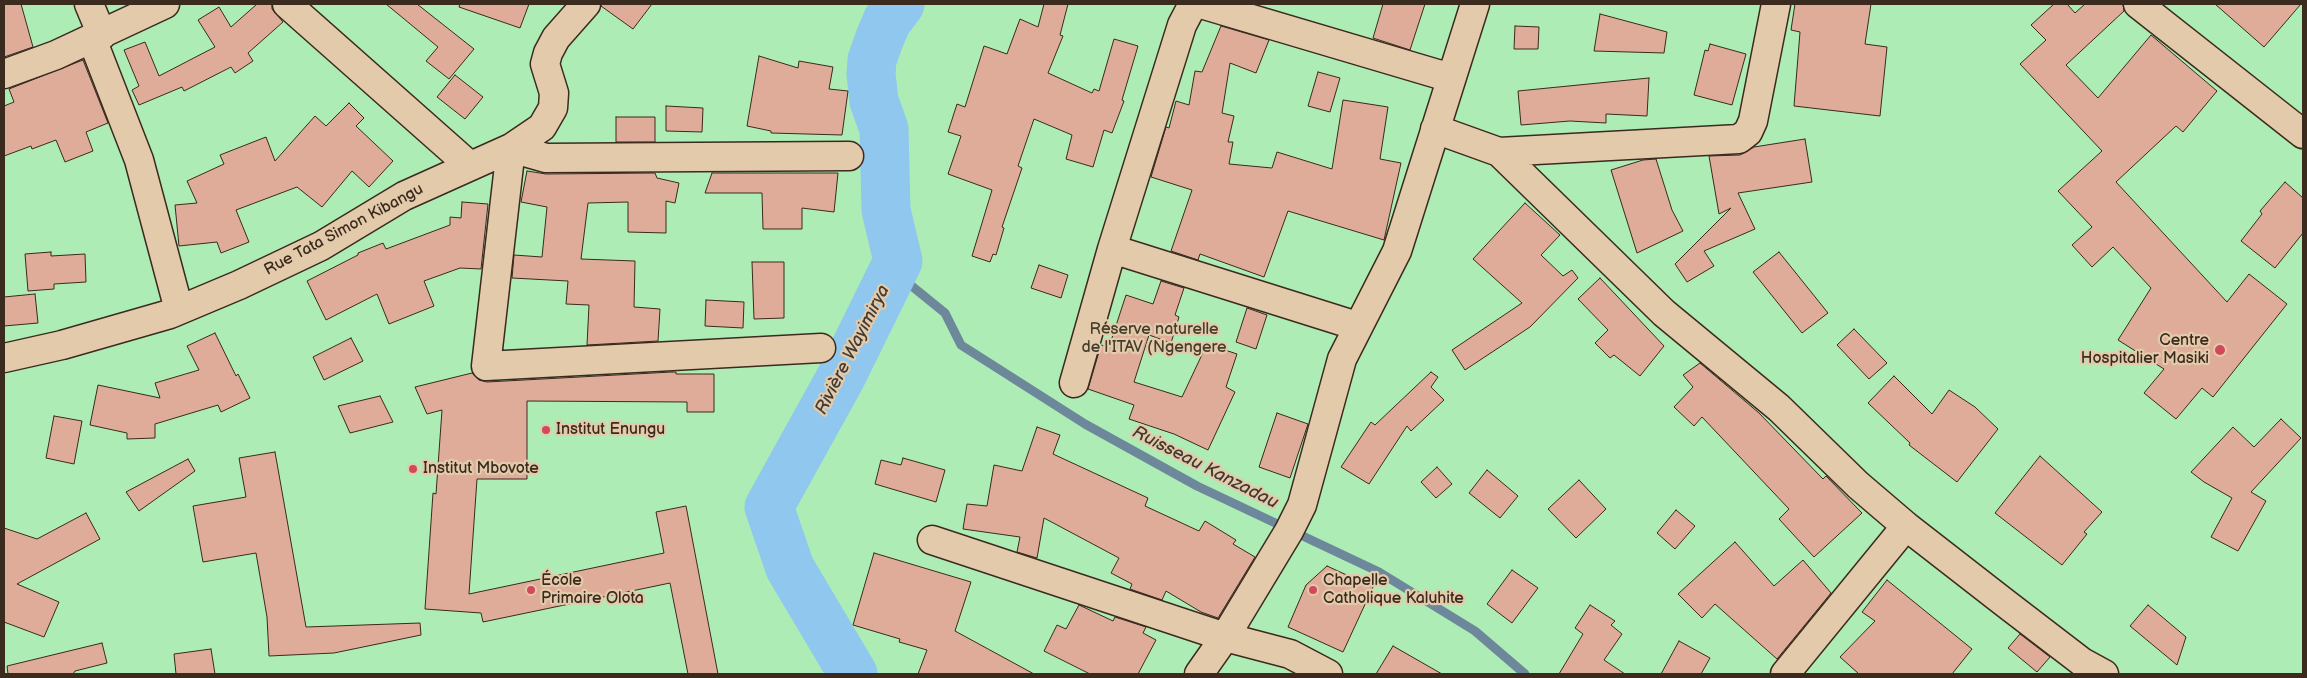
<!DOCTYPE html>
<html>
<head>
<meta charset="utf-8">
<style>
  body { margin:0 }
  #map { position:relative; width:2307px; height:678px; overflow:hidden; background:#e3caab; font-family:"Balsamiq Sans",sans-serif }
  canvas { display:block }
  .frame { position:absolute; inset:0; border:5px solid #3b2a1e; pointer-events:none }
</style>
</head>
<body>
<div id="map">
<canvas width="2307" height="678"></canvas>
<div class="frame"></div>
</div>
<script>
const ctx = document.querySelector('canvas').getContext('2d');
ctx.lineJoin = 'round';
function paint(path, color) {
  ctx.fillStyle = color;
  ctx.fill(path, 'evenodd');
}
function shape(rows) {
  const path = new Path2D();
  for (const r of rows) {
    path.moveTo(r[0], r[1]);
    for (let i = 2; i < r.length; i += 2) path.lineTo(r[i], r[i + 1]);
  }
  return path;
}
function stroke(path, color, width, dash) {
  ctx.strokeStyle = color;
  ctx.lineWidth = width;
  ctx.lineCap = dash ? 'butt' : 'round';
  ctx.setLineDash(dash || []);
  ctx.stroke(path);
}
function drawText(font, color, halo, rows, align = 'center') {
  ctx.font = font + ' "Balsamiq Sans",sans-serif';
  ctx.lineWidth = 4.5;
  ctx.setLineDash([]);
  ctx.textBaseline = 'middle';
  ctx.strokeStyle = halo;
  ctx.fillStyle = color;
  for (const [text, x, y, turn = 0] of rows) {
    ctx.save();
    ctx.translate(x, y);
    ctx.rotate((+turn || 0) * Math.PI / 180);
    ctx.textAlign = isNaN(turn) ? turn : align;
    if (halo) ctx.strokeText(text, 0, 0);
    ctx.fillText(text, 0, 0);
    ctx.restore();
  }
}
paint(shape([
  [4,4,2303,4,2303,674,4,674]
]), '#adedb5');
stroke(shape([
  [898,261,908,283,945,313,961,345,1085,424,1197,486,1379,572,1475,631,1525,674]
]), '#6d889b', 9);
stroke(shape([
  [853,674,790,568,769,507,841,377,898,261,886,210,884,129,874,101,871,74,872,60,879,40,887,21,900,4]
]), '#8fc7ee', 49);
const building = shape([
  [4,4,21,4,33,47,4,57,4,4],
  [257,4,272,4,272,9,283,22,248,53,253,61,235,73,231,67,184,91,182,87,139,105,132,90,139,86,124,50,145,42,159,76,215,47,198,20,219,7,231,27,257,4],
  [386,4,417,4,474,49,449,79,426,61,438,47,386,4],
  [460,4,529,4,520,28,459,7,460,4],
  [601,4,652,4,633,29,601,6,601,4],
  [1044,4,1068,4,1060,35,1063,36,1048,73,1092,93,1094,89,1099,91,1114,39,1138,46,1122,100,1124,101,1112,133,1104,130,1093,167,1066,159,1072,135,1034,119,1018,166,1022,168,1002,227,1004,228,996,255,993,254,990,262,972,256,992,190,948,174,961,136,948,132,957,104,965,107,984,46,1007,54,1020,19,1038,27,1044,4],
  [1383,4,1425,4,1410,50,1373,38,1383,4],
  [1795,4,1871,4,1865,44,1887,47,1880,116,1794,106,1800,32,1791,30,1795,4],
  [2054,4,2067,4,2075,13,2085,4,2123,4,2124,11,2066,65,2098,98,2151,35,2217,91,2183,132,2176,126,2116,182,2227,302,2249,274,2287,304,2213,397,2202,388,2176,419,2144,393,2164,369,2118,340,2151,288,2113,247,2092,267,2072,245,2092,227,2058,191,2102,151,2020,64,2046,40,2031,25,2054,4],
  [2215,4,2301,4,2264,47,2215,4],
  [1600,14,1667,32,1664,53,1594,51,1600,14],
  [1221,26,1269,40,1256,73,1230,63,1222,113,1234,116,1228,142,1233,142,1229,164,1272,168,1277,152,1332,169,1343,100,1388,107,1380,159,1401,163,1384,240,1288,211,1264,277,1200,254,1198,260,1171,251,1192,190,1151,177,1166,127,1169,128,1176,101,1189,105,1195,71,1202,72,1221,26],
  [1515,26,1539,27,1538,49,1514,49,1515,26],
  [1710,44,1746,54,1732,105,1694,95,1705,50,1708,51,1710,44],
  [759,56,798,68,799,61,833,67,829,89,848,91,842,135,771,133,771,131,747,126,759,56],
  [83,60,108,123,86,132,93,151,65,162,56,140,32,149,31,146,4,156,4,106,14,102,9,89,83,60],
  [1318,72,1340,78,1330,112,1308,106,1318,72],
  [455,75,483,97,465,119,437,97,455,75],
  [1649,78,1647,116,1606,114,1606,123,1570,121,1521,125,1518,91,1649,78],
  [349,103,364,118,356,126,393,161,369,187,352,171,322,207,297,187,236,210,249,242,221,253,217,242,179,246,175,205,197,203,187,181,224,164,220,155,266,137,275,161,315,116,326,126,349,103],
  [666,106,703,108,702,132,666,131,666,106],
  [616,117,655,117,655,142,616,142,616,117],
  [1805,139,1812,182,1738,193,1755,229,1704,251,1714,266,1687,282,1675,264,1731,208,1719,214,1709,156,1740,155,1754,147,1805,139],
  [1656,159,1672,210,1683,231,1637,253,1611,170,1643,160,1656,159],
  [527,171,546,174,655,173,657,178,679,183,675,203,666,201,666,233,628,232,628,202,588,203,581,259,635,261,634,307,660,309,658,341,587,345,589,305,566,304,568,281,512,278,514,255,542,257,547,207,521,202,527,171],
  [712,173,838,173,834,212,802,208,802,229,763,229,762,193,705,193,712,173],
  [2285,182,2303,198,2303,233,2275,268,2241,241,2262,214,2260,211,2285,182],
  [462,202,488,204,481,269,460,268,424,281,434,306,389,324,377,294,326,320,307,281,358,255,358,253,383,243,386,249,450,225,450,217,461,218,462,202],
  [1525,203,1560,235,1541,255,1563,276,1572,270,1578,278,1530,327,1465,370,1452,350,1522,303,1473,259,1525,203],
  [51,252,51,256,85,254,86,282,54,284,54,289,28,291,25,254,51,252],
  [1779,252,1828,313,1802,333,1753,272,1779,252],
  [752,262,784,262,784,318,754,319,752,262],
  [1039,265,1068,275,1061,298,1031,288,1039,265],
  [1600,278,1664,346,1640,376,1614,355,1610,358,1595,343,1608,330,1578,299,1600,278],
  [1161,281,1184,288,1175,315,1179,317,1171,343,1149,335,1134,382,1182,397,1207,344,1237,354,1226,387,1235,392,1208,450,1174,434,1129,419,1134,405,1088,389,1101,345,1109,347,1126,295,1153,304,1161,281],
  [35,294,38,323,4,326,4,297,35,294],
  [706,300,744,302,743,328,705,326,706,300],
  [1247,308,1267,315,1256,349,1236,342,1247,308],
  [1854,329,1887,363,1869,379,1837,345,1854,329],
  [215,333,236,376,238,374,250,398,221,412,218,405,155,424,155,438,127,439,127,433,90,425,98,385,160,398,155,383,199,370,187,346,215,333],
  [351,338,363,361,324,380,313,357,351,338],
  [1700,363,1759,413,1823,479,1826,476,1862,513,1814,557,1779,519,1789,509,1702,417,1694,426,1674,407,1693,387,1683,375,1700,363],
  [672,372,676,372,676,374,714,374,714,412,687,412,687,402,527,401,527,479,477,479,469,594,664,553,656,512,686,506,718,674,688,674,670,583,483,622,481,613,425,609,433,493,436,494,442,410,427,414,415,387,472,373,479,380,487,382,672,372],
  [1431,372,1438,377,1431,387,1444,400,1411,431,1407,426,1369,484,1341,467,1371,422,1375,425,1431,372],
  [1894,376,1932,414,1949,390,1975,407,1998,429,1957,482,1909,445,1910,443,1868,403,1894,376],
  [380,396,393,422,350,433,338,406,380,396],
  [1277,413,1308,424,1290,478,1259,467,1277,413],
  [54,416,82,421,74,464,46,458,54,416],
  [2281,419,2301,438,2251,492,2266,501,2238,551,2211,537,2232,498,2204,482,2191,472,2233,427,2254,447,2281,419],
  [1037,427,1060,435,1053,454,1148,498,1145,506,1199,531,1205,521,1236,540,1233,544,1255,557,1218,618,1201,612,1166,591,1162,600,1130,589,1132,584,1111,573,1119,558,1044,518,1037,558,1017,552,1020,537,963,529,967,504,987,506,994,465,1022,471,1037,427],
  [275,452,306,627,420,623,421,635,334,653,269,656,267,617,256,553,203,562,193,506,246,497,239,458,275,452],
  [2040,456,2102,512,2084,532,2087,534,2062,565,1995,513,2040,456],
  [903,458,945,470,936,502,875,484,881,460,901,465,903,458],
  [188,459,195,471,139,511,126,492,188,459],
  [1437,467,1452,484,1436,498,1421,482,1437,467],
  [1487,470,1518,496,1500,518,1469,493,1487,470],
  [1579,480,1606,509,1576,538,1548,509,1579,480],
  [1676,510,1695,526,1675,549,1657,533,1676,510],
  [86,513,100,539,17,584,59,602,44,637,4,622,4,528,37,539,86,513],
  [1735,542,1774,586,1803,560,1831,593,1777,659,1715,604,1702,618,1678,594,1735,542],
  [874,553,971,582,955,631,1034,674,918,674,927,650,899,642,900,639,853,625,874,553],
  [1327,566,1373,587,1343,652,1288,627,1306,585,1327,566],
  [1512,570,1538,588,1512,623,1487,604,1512,570],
  [1887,580,1972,649,1952,674,1859,674,1840,657,1875,621,1862,612,1887,580],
  [1079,605,1113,621,1115,617,1146,627,1143,633,1156,640,1138,674,1090,674,1044,651,1057,625,1066,629,1079,605],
  [1590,605,1615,621,1611,625,1622,634,1604,660,1625,674,1559,674,1583,634,1575,628,1590,605],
  [2148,605,2186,637,2177,665,2130,626,2148,605],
  [2020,634,2050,657,2037,672,2008,648,2020,634],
  [1679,641,1710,658,1701,674,1661,674,1679,641],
  [102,643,107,663,75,671,73,674,8,674,7,666,102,643],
  [1393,646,1442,674,1376,674,1393,646],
  [211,649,215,674,176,674,174,654,211,649]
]);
paint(building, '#deac99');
stroke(building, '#3b2a1e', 1);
const minor = shape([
  [89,4,102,35],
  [287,4,470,166],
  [1201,4,1451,78],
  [2138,4,2303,134],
  [92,39,139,160,179,310],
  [4,74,56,55,165,4],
  [1435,129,1499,152,1664,313,1779,408,1858,485,1906,526,2005,603,2082,662,2104,674],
  [511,148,486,366,821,348],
  [511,148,546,158,849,156],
  [1499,152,1739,139,1748,132,1753,121,1776,4],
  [1112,249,1357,326],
  [4,358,62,345,170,314,239,285,321,246,404,196,511,148,542,127,553,108,554,93,545,64,548,53,556,38,586,4],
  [1074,383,1112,249,1182,25,1193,4],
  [932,540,1225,637,1290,654,1328,674],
  [1199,674,1225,637,1289,531,1302,505,1342,359,1397,251,1475,4],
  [1785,674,1906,526]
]);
stroke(minor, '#3b2a1e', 31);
stroke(minor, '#e3caab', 28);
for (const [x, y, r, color] of [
  [2220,350,6,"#d1495b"],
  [546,430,5,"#d1495b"],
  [413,469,5,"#d1495b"],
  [531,590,5,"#d1495b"],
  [1313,590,5,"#d1495b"]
]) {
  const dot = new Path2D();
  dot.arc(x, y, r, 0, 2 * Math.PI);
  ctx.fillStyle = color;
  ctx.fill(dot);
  stroke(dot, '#e3caab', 2);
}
drawText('16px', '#3b2a1e', '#e3caab', [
  ["Rue Tata Simon Kibangu",344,230,-28]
]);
drawText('16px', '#463e2d', '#e3caab', [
  ["Réserve naturelle",1154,330],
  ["de l'ITAV (Ngengere",1154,348]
]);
drawText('16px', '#3b2a1e', '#e3caab', [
  ["Centre",2209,341,"right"],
  ["Hospitalier Masiki",2209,359,"right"],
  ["Institut Enungu",556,430],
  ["Institut Mbovote",423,469],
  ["École",541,581],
  ["Primaire Olota",541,599],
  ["Chapelle",1323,581],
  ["Catholique Kaluhite",1323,599]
], 'left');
drawText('italic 18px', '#433a33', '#e3caab', [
  ["Rivière Wayimirya",853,350,-63],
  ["Ruisseau Kanzadau",1205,468,27]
]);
</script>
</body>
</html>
